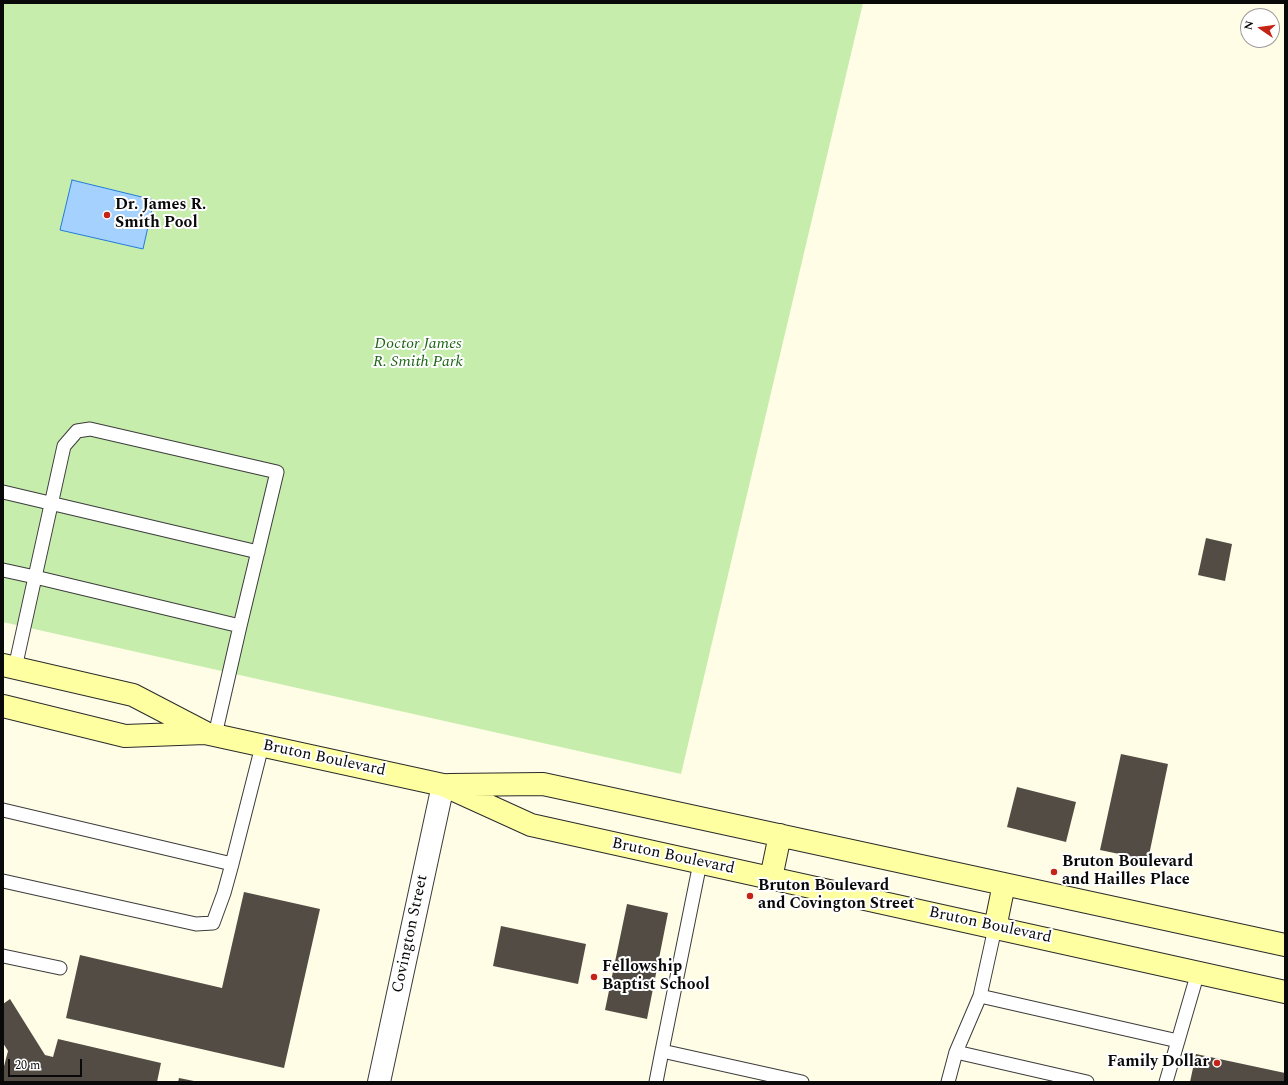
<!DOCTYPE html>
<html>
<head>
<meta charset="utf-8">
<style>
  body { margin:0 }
  #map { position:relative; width:1288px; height:1085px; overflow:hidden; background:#fffde6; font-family:Spectral,serif }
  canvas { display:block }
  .frame { position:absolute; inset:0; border:4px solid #090909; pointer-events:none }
  .north { position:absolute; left:1240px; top:8px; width:40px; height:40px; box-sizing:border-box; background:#fff; border:1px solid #9d9d9d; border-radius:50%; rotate:283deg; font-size:11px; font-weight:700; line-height:16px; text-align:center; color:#090909 }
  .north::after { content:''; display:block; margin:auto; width:14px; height:18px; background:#c52315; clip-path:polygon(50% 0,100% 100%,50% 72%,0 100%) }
  .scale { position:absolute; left:8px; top:1059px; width:74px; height:18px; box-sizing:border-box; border:2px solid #090909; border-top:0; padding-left:5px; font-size:12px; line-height:14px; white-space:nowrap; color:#090909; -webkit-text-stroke:3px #fff; paint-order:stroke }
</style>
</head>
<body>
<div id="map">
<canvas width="1288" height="1085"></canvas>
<div class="frame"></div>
<div class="north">N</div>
<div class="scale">20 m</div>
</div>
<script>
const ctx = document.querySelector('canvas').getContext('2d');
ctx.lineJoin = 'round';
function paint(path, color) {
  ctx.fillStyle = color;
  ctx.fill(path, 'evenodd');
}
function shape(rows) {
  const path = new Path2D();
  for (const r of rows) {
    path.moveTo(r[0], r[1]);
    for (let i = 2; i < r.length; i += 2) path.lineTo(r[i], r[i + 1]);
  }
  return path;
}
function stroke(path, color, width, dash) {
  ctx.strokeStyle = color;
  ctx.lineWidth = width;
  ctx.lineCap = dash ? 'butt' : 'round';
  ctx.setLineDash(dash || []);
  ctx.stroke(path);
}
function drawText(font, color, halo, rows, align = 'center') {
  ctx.font = font + ' Spectral,serif';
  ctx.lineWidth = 4;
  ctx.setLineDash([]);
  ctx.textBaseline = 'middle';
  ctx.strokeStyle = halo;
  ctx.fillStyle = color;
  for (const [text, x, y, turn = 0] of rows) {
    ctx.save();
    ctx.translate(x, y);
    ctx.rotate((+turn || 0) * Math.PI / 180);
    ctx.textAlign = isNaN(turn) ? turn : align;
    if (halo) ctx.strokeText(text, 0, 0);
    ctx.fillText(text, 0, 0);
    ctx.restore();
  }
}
paint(shape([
  [3,3,863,3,681,774,3,622]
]), '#c6edac');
const water = shape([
  [72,180,154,200,143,249,60,230,72,180]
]);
paint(water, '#a4d1fd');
stroke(water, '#247cda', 1);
paint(shape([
  [1206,538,1232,544,1225,581,1198,575],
  [1121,754,1168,764,1148,860,1100,850],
  [1017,787,1076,802,1066,842,1007,827],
  [244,892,320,909,284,1068,66,1018,80,955,222,988],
  [627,904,668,913,647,1019,605,1010],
  [501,926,586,944,578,984,493,966],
  [10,999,45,1055,53,1057,58,1039,161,1063,157,1082,3,1082,3,1070,8,1051,3,1043,3,1004],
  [1196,1054,1285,1073,1285,1082,1190,1082],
  [179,1078,194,1081,194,1082,178,1082]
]), '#534c45');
const lane = shape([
  [3,492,258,552],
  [3,570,35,577,15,668],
  [215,735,240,626,35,577,64,446,77,431,90,429,277,472,240,626],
  [3,810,232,864,262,746],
  [700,863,662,1051,802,1082],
  [3,881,196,924,213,923,224,893,232,864],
  [3,956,60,968],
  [980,996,1178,1041],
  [956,1052,1087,1082],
  [656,1082,662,1051],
  [948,1082,956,1052,980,996,995,928],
  [1166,1082,1198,972]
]);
const street = shape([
  [379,1082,443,785]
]);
const secondary = shape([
  [3,665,133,695,204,732],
  [3,706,125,736,205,733,443,785,531,825,1285,992],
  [449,785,543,784,1285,945],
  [771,878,780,835],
  [995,928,1004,884]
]);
stroke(lane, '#3c3c3c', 15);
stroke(street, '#3c3c3c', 24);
stroke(secondary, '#2b2b2b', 24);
stroke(lane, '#fff', 13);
stroke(street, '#fff', 22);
stroke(secondary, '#feffa1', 22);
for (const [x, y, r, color] of [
  [107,215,4,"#c52315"],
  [1054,872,4,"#c52315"],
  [750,896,4,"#c52315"],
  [594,977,4,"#c52315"],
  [1217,1063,4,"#c52315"]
]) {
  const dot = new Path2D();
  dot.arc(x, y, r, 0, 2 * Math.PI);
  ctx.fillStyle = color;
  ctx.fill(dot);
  stroke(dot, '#fff', 1.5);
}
drawText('bold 16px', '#090909', '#fff', [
  ["Dr. James R.",115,206],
  ["Smith Pool",115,224],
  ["Bruton Boulevard",1062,863],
  ["and Hailles Place",1062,881],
  ["Bruton Boulevard",758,887],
  ["and Covington Street",758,905],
  ["Fellowship",602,968],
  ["Baptist School",602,986],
  ["Family Dollar",1209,1063,"right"]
], 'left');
drawText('italic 16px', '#1c6615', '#fff', [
  ["Doctor James",418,345],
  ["R. Smith Park",418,363]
]);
drawText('16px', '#090909', '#fff', [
  ["Bruton Boulevard",324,759,12],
  ["Bruton Boulevard",673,857,12],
  ["Bruton Boulevard",990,926,12],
  ["Covington Street",411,934,-78]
]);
</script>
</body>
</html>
